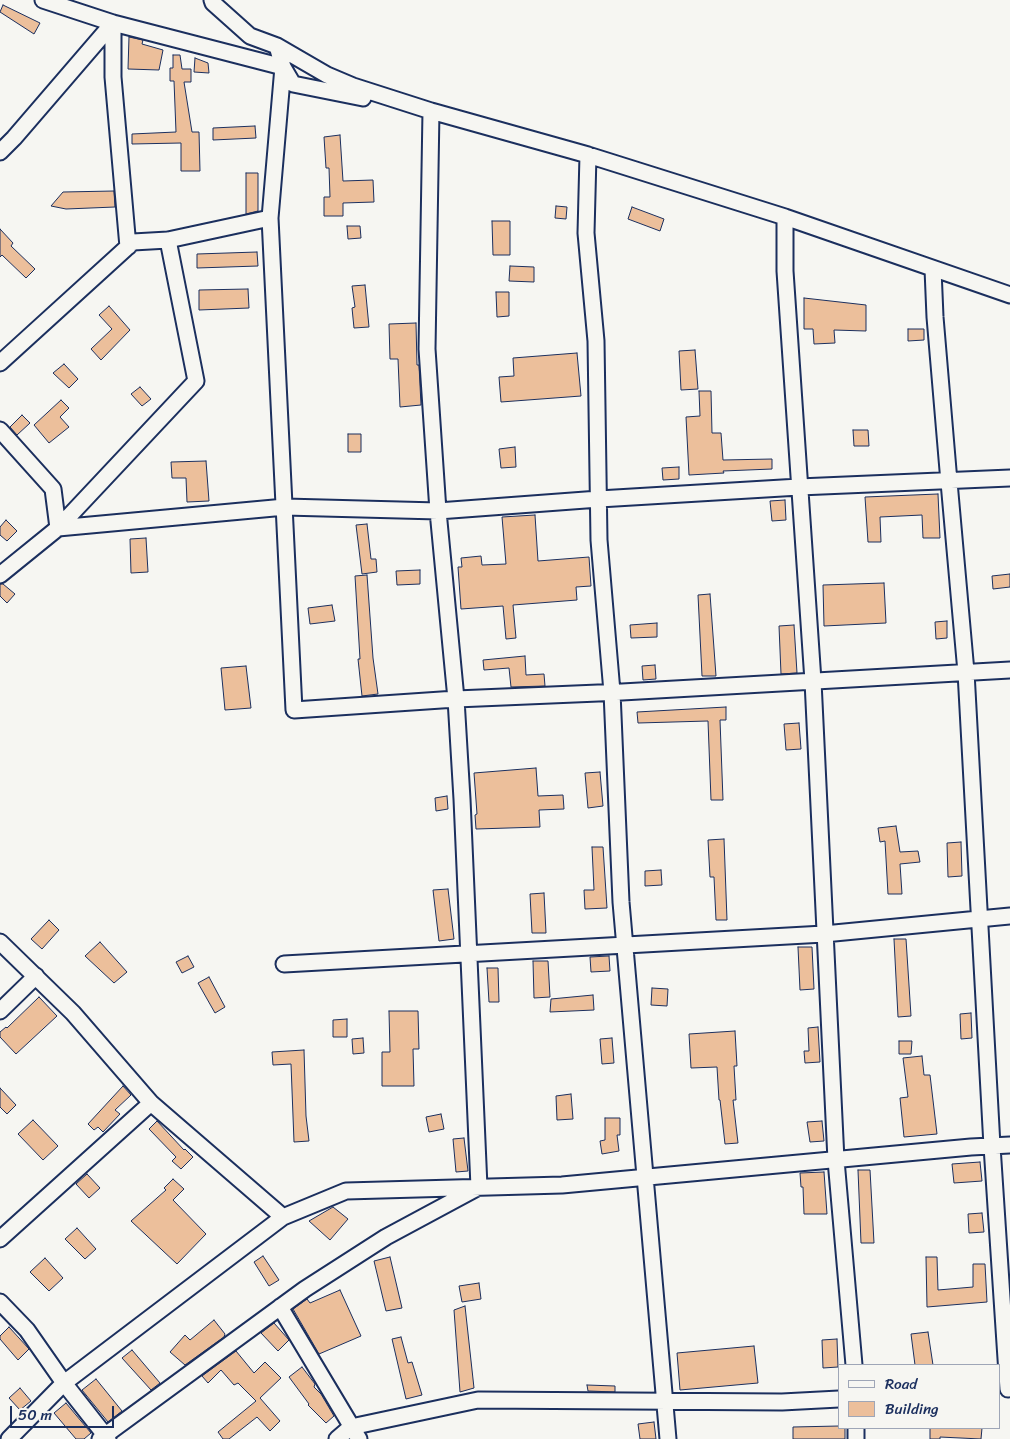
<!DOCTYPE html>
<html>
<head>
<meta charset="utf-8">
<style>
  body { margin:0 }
  #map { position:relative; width:1010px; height:1439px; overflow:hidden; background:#f6f6f2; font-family:Sriracha,sans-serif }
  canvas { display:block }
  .legend { position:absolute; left:838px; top:1364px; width:162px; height:65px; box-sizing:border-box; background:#f6f6f2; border:1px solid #9ea6b7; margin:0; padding:6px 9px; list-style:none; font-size:15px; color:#1b2f5e }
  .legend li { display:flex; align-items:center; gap:10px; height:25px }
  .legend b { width:25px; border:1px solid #9ea6b7 }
  .scale { position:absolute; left:10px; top:1406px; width:104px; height:22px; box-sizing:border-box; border:2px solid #1b2f5e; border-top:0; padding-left:6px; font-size:15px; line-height:18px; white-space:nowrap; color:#1b2f5e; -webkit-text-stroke:4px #f6f6f2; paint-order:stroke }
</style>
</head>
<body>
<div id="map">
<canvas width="1010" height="1439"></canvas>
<ul class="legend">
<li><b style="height:6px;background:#f6f6f2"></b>Road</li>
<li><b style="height:14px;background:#ecbf9b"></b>Building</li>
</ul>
<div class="scale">50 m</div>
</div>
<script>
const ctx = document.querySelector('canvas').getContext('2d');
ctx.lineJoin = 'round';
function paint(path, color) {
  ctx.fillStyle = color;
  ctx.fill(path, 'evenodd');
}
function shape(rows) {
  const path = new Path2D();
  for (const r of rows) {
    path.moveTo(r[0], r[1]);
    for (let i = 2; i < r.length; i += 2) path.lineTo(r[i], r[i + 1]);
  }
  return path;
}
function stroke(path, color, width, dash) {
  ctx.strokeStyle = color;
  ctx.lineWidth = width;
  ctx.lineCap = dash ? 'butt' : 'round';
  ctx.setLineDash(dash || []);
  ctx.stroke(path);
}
const building = shape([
  [3,5,40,23,34,34,0,12,3,5],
  [129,37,143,40,142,44,163,50,159,70,128,69,129,37],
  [173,55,180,55,182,69,191,69,191,82,184,82,192,132,199,132,200,171,181,171,181,143,132,144,132,134,176,132,174,81,170,81,170,68,173,68,173,55],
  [195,58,208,63,209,73,194,72,195,58],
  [255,126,256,138,213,140,213,128,255,126],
  [340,135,343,181,373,180,374,202,343,203,343,216,324,216,324,197,330,197,329,168,326,168,324,137,340,135],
  [246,173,258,173,258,211,246,214,246,173],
  [114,191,115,207,66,209,51,206,63,192,114,191],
  [556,206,567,207,566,219,555,218,556,206],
  [632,207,664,219,660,231,628,219,632,207],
  [492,221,510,221,510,255,493,255,492,221],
  [347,226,360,226,361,238,348,239,347,226],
  [0,229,13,243,11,246,35,269,26,278,2,255,0,257,0,229],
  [257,252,258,266,197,268,197,254,257,252],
  [510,266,534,267,534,282,509,281,510,266],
  [365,285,369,327,354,328,352,308,355,307,352,286,365,285],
  [248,289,249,308,199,310,199,290,248,289],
  [496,292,509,292,509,316,497,317,496,292],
  [804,298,866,305,866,331,834,330,835,343,814,344,813,329,804,329,804,298],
  [109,306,130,330,101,360,91,349,112,329,99,315,109,306],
  [416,323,417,365,419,365,421,405,400,407,398,359,390,359,389,324,416,323],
  [908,329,924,329,924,340,908,341,908,329],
  [695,350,698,389,681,390,679,351,695,350],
  [577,353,581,396,501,402,499,377,514,376,513,358,577,353],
  [64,364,78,379,69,388,53,373,64,364],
  [140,387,151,399,142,406,131,394,140,387],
  [699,391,711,391,712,433,721,433,723,460,772,459,772,469,723,471,724,473,689,475,686,417,700,416,699,391],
  [61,400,69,408,60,417,69,427,49,443,34,425,61,400],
  [22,415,30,423,17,435,10,427,22,415],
  [853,430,868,430,869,446,854,446,853,430],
  [348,434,361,434,361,452,348,452,348,434],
  [515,447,516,467,501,468,499,449,515,447],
  [206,461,209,501,187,502,186,478,172,478,171,462,206,461],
  [679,467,679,479,663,480,662,468,679,467],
  [938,494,940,538,923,538,922,515,880,517,881,542,868,542,865,497,938,494],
  [785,500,786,520,772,521,770,501,785,500],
  [535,515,538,561,589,557,591,586,576,587,577,600,513,605,516,638,506,639,503,606,461,609,458,567,462,567,461,558,481,556,482,565,506,564,502,517,535,515],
  [6,520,17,531,7,541,0,535,0,527,6,520],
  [367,524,371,559,376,559,377,572,362,574,356,525,367,524],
  [146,538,148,572,131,573,130,539,146,538],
  [420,570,420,584,397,585,396,571,420,570],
  [1010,574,1010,587,993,589,992,576,1010,574],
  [367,575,373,658,378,694,362,696,358,659,360,659,355,576,367,575],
  [884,583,886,623,824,626,823,585,884,583],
  [0,584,3,584,15,594,7,603,0,596,0,584],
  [710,594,716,676,702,676,698,595,710,594],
  [332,605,335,621,310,624,308,608,332,605],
  [947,621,947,638,936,639,935,622,947,621],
  [657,623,657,637,631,638,630,625,657,623],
  [794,625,797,673,781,674,779,626,794,625],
  [525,656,526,675,544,674,545,686,511,687,509,668,484,670,483,660,525,656],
  [655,665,656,679,643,680,642,666,655,665],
  [246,666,251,708,225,710,221,668,246,666],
  [726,707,726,720,720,720,723,800,711,800,708,721,638,723,637,712,726,707],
  [799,723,801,749,786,750,784,724,799,723],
  [536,768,538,796,563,795,564,809,539,810,540,827,476,829,475,815,477,814,474,773,536,768],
  [600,772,603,806,588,808,585,773,600,772],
  [447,796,448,809,436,811,435,798,447,796],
  [896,826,900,852,918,851,920,862,900,864,902,894,888,894,885,841,880,842,878,828,896,826],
  [724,839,727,920,716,920,714,877,710,877,708,840,724,839],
  [961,842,962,876,948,877,947,843,961,842],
  [592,847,603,847,607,908,585,909,584,890,594,890,592,847],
  [661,870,662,885,645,886,645,871,661,870],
  [448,889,454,939,439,941,433,890,448,889],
  [544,893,546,933,532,933,530,894,544,893],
  [49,920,59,930,42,949,31,939,49,920],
  [894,939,906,939,911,1016,898,1017,894,939],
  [100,942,127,972,114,983,85,956,100,942],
  [798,947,812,947,814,989,800,990,798,947],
  [188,956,194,967,182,973,176,962,188,956],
  [609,956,610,971,591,972,590,957,609,956],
  [533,961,548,961,550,997,534,998,533,961],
  [487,968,498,968,499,1002,489,1002,487,968],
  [209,977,225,1007,215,1013,198,983,209,977],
  [652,988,668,989,667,1006,651,1005,652,988],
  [593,995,594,1010,550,1012,551,999,593,995],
  [39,997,57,1016,16,1054,0,1037,0,1032,6,1027,7,1028,39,997],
  [389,1011,418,1011,419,1049,413,1049,414,1086,382,1086,382,1052,390,1052,389,1011],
  [971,1013,972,1038,961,1039,960,1014,971,1013],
  [347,1019,347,1037,333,1037,333,1020,347,1019],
  [818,1027,820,1062,805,1063,804,1051,809,1051,808,1028,818,1027],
  [735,1031,737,1066,734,1066,736,1100,733,1100,738,1143,725,1144,720,1100,719,1100,717,1067,691,1068,689,1034,735,1031],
  [363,1038,364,1053,353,1054,352,1039,363,1038],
  [612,1038,614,1063,602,1064,600,1039,612,1038],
  [899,1041,912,1041,911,1054,899,1054,899,1041],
  [304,1050,306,1116,309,1141,294,1142,291,1064,273,1065,272,1052,304,1050],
  [922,1056,924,1075,930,1075,937,1134,904,1137,900,1098,908,1097,903,1058,922,1056],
  [123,1086,131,1095,115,1110,120,1114,103,1132,98,1127,94,1130,88,1124,123,1086],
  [0,1088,16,1105,7,1114,0,1107,0,1088],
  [571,1094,573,1119,557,1120,556,1096,571,1094],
  [441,1114,444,1129,429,1132,426,1117,441,1114],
  [605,1118,620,1118,620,1135,617,1135,619,1151,602,1154,600,1141,605,1140,605,1118],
  [33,1120,58,1146,43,1160,18,1134,33,1120],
  [157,1121,184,1150,185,1149,193,1157,181,1169,172,1161,176,1157,149,1129,157,1121],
  [822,1121,824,1141,810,1142,807,1122,822,1121],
  [464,1138,468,1171,456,1172,453,1139,464,1138],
  [980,1162,982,1181,954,1183,952,1164,980,1162],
  [858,1170,870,1170,874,1243,861,1243,858,1170],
  [824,1172,827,1214,804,1214,803,1187,801,1187,800,1173,824,1172],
  [87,1174,100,1188,89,1198,76,1184,87,1174],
  [173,1179,184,1189,173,1200,206,1234,177,1264,131,1221,166,1190,164,1188,173,1179],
  [333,1207,348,1219,330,1240,309,1221,333,1207],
  [982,1213,984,1232,969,1233,968,1214,982,1213],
  [77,1228,96,1249,85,1259,65,1239,77,1228],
  [263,1256,279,1280,269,1286,254,1262,263,1256],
  [390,1257,402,1308,386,1311,374,1261,390,1257],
  [926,1257,937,1257,938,1290,973,1287,973,1264,985,1264,987,1302,927,1307,926,1257],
  [45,1258,63,1278,49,1291,30,1272,45,1258],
  [479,1283,481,1299,462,1302,459,1286,479,1283],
  [340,1290,361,1336,319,1354,293,1309,307,1299,310,1303,340,1290],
  [465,1306,474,1388,460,1392,454,1310,465,1306],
  [214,1320,225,1334,224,1337,185,1365,170,1352,185,1335,190,1340,214,1320],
  [274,1323,289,1340,278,1351,261,1333,274,1323],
  [9,1327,29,1349,18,1360,0,1339,0,1336,9,1327],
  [928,1332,933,1365,915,1365,911,1334,928,1332],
  [401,1337,408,1363,412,1362,422,1395,406,1399,392,1339,401,1337],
  [837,1339,838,1367,823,1368,822,1340,837,1339],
  [754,1346,758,1383,680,1390,677,1353,754,1346],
  [132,1350,160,1383,151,1390,122,1358,132,1350],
  [236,1351,254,1373,265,1362,281,1378,260,1398,280,1421,270,1431,257,1417,229,1439,223,1439,218,1432,256,1401,238,1383,234,1385,221,1370,208,1383,202,1376,236,1351],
  [302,1367,315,1384,314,1387,321,1394,334,1416,326,1423,308,1405,309,1404,289,1377,302,1367],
  [96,1379,122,1411,108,1422,82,1390,96,1379],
  [587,1385,615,1386,615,1392,588,1391,587,1385],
  [20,1388,31,1401,20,1410,9,1398,20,1388],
  [66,1403,91,1433,84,1439,76,1439,54,1413,66,1403],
  [654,1422,656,1439,640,1439,638,1424,654,1422],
  [839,1426,839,1428,845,1428,845,1439,793,1439,793,1427,839,1426],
  [930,1428,982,1428,981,1439,940,1437,940,1439,930,1439,930,1428]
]);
paint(building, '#ecbf9b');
stroke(building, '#1b2f5e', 1);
const minor = shape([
  [43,0,113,23,283,67,293,84,363,98],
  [212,0,213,3,250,36,277,46,327,75,353,86,431,111,588,155,785,217,1010,295],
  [113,23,113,77,128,247],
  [277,46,283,67,270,218,294,710,456,699,622,692,1010,670],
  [0,152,14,138,113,23],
  [588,155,586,233,596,341,599,540,612,692,621,902,668,1439],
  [785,217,785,271,813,681,836,1160,854,1365],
  [933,269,935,317,949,482,966,672,992,1146,1008,1389],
  [0,363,133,242,168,240,270,218],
  [0,430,53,489,58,528,285,507,438,511,599,499,799,487,1010,478],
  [0,575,58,528,196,381,168,240],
  [0,942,73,1013,151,1103,283,1217],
  [284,964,824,934,1010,916],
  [0,1011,36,976],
  [0,1239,151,1103],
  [0,1302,27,1330,64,1383,108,1439],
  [280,1307,359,1439],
  [9,1439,64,1383,283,1217,346,1191,562,1185,971,1147,1010,1145],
  [100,1439,305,1289,386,1237,479,1187,462,799,456,699,438,511,427,349,431,111],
  [337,1439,351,1427,478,1400,782,1402,839,1399],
  [856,1439,856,1428]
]);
stroke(minor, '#1b2f5e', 19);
stroke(minor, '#f6f6f2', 15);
</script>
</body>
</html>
